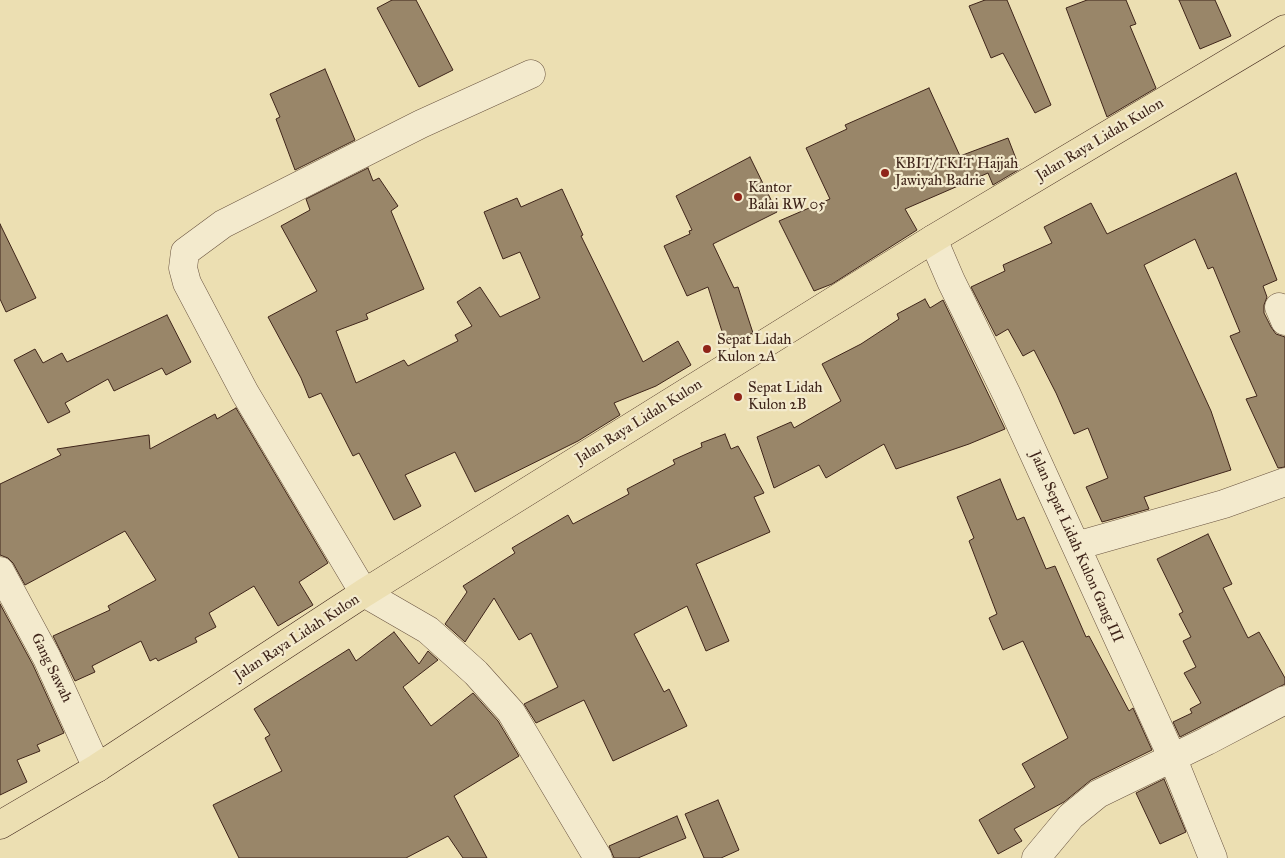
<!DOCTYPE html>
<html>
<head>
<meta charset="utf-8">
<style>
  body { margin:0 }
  canvas { display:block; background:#ecdfb2 }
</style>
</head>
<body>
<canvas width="1285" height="858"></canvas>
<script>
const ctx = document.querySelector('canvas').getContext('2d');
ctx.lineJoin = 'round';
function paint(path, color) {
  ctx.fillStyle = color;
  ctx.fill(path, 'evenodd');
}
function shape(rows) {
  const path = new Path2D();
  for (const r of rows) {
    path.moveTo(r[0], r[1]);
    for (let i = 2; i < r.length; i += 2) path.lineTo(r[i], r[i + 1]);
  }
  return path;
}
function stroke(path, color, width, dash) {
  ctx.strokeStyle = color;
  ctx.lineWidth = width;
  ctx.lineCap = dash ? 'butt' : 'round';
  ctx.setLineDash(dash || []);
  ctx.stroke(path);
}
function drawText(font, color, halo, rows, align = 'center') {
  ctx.font = font + ' "IM FELL Great Primer",serif';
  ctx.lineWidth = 4.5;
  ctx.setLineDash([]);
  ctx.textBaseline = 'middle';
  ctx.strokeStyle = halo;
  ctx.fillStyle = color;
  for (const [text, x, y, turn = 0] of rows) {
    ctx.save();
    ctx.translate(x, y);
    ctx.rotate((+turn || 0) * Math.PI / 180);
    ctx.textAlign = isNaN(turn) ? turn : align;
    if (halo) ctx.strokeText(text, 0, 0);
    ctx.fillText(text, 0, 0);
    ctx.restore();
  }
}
const building = shape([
  [392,0,416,0,453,70,419,87,377,8,392,0],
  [985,0,1007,0,1051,105,1035,113,1003,53,991,58,969,6,985,0],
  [1087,0,1126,0,1136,24,1130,26,1156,88,1107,117,1066,8,1087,0],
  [1179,0,1215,0,1231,36,1200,49,1179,0],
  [325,69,355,140,295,170,276,119,280,117,270,94,325,69],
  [929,88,960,156,1008,138,1020,169,993,185,988,173,905,209,917,230,832,284,814,291,779,221,830,199,806,148,847,129,845,125,929,88],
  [750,157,777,212,713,244,734,288,738,287,753,333,726,344,708,287,687,296,664,246,690,234,689,231,692,230,676,196,750,157],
  [368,168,373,181,379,178,398,206,391,211,424,289,366,314,368,319,336,331,356,383,404,360,408,366,458,341,455,335,472,326,457,302,480,287,500,317,540,298,520,252,503,259,484,212,517,198,521,207,562,189,583,235,581,236,643,362,678,341,691,365,656,386,614,403,620,415,578,441,475,492,455,452,405,475,421,506,394,520,359,453,353,456,321,393,309,398,301,378,268,317,317,291,281,226,310,210,306,199,368,168],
  [1236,173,1277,280,1263,286,1267,297,1264,305,1264,313,1271,327,1276,334,1285,337,1285,467,1278,468,1246,399,1257,396,1230,336,1240,332,1213,267,1208,269,1195,239,1144,265,1211,411,1231,470,1144,497,1149,509,1102,522,1086,487,1108,478,1088,428,1074,434,1056,393,1034,350,1023,356,1008,329,996,336,971,287,1005,271,1003,265,1052,243,1044,227,1091,203,1107,234,1236,173],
  [0,224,36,298,6,312,0,299,0,224],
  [925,299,930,308,943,300,1005,429,969,444,896,469,884,444,826,478,819,465,774,488,757,437,791,422,794,428,841,401,822,364,861,344,899,319,897,314,925,299],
  [167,315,191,362,166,375,162,368,114,391,108,379,65,403,70,412,48,423,14,360,35,349,43,363,62,353,67,362,167,315],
  [236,408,328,563,299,582,313,605,278,626,254,586,209,613,216,627,195,638,197,642,158,661,156,658,150,661,141,641,92,666,95,672,75,681,53,636,110,610,108,606,156,580,125,531,25,585,13,563,8,558,0,555,0,484,61,455,57,449,149,435,150,449,215,414,217,419,236,408],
  [725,434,731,449,738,446,764,493,754,497,770,532,696,564,729,641,706,651,687,606,634,634,664,692,669,689,687,726,613,761,584,700,536,723,524,704,558,687,531,633,519,640,494,598,465,642,445,624,467,592,463,586,515,553,512,548,568,515,573,524,629,494,627,489,675,464,673,460,702,447,701,443,725,434],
  [1000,479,1017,520,1024,517,1046,569,1055,566,1086,637,1089,636,1129,711,1133,708,1152,750,1091,780,1064,802,1014,829,1022,841,998,854,979,820,1035,787,1022,764,1068,738,1023,641,1003,650,989,618,997,614,969,541,974,538,957,497,1000,479],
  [1208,534,1232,584,1223,588,1248,638,1259,632,1285,678,1285,684,1180,737,1173,722,1192,713,1190,709,1201,703,1184,673,1196,667,1183,641,1191,637,1179,614,1183,612,1157,559,1208,534],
  [0,604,33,665,64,733,37,745,40,751,17,760,27,782,0,795,0,604],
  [394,632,419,664,428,651,438,660,403,687,431,726,473,693,498,721,519,756,454,796,487,858,463,858,448,836,406,858,239,858,213,805,282,771,265,738,270,735,254,709,349,649,356,661,394,632],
  [1164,779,1186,832,1160,844,1136,793,1164,779],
  [718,800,739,850,721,858,704,858,685,814,718,800],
  [677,816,686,838,638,858,614,858,609,846,677,816]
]);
paint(building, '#998669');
stroke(building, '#3f251a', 1);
const minor = shape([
  [531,74,421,124,223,224,185,252,183,268,187,283,245,393,364,593,428,630,476,673,511,712,598,858],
  [933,239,951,281,1007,395,1173,759,1213,858],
  [1279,307,1285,321],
  [1076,546,1224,504,1285,482],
  [0,571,47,658,97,768],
  [1036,858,1071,816,1098,794,1207,741,1285,700]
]);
const major = shape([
  [0,825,97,768,364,593,933,239,1285,29]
]);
stroke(minor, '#6a5440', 29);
stroke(major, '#3f251a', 29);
stroke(minor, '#f3eacd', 28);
stroke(major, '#ecdfb2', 28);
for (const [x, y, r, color] of [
  [885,173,5,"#8f2418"],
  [738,197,5,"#8f2418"],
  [707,349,5,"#8f2418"],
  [738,397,5,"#8f2418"]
]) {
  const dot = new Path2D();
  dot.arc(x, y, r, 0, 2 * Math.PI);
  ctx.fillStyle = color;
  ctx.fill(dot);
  stroke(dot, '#f3eacd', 2);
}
drawText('15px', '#3f251a', '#f3eacd', [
  ["Jalan Raya Lidah Kulon",1100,140,-31],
  ["Jalan Raya Lidah Kulon",639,422,-32],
  ["Jalan Sepat Lidah Kulon Gang III",1076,547,66],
  ["Jalan Raya Lidah Kulon",297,638,-33],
  ["Gang Sawah",51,668,64]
]);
drawText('15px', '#3f251a', '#f3eacd', [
  ["KBIT/TKIT Hajjah",895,164],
  ["Jawiyah Badrie",895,181],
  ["Kantor",748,188],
  ["Balai RW 05",748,205],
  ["Sepat Lidah",717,340],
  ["Kulon 2A",717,357],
  ["Sepat Lidah",748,388],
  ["Kulon 2B",748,405]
], 'left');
</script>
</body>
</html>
